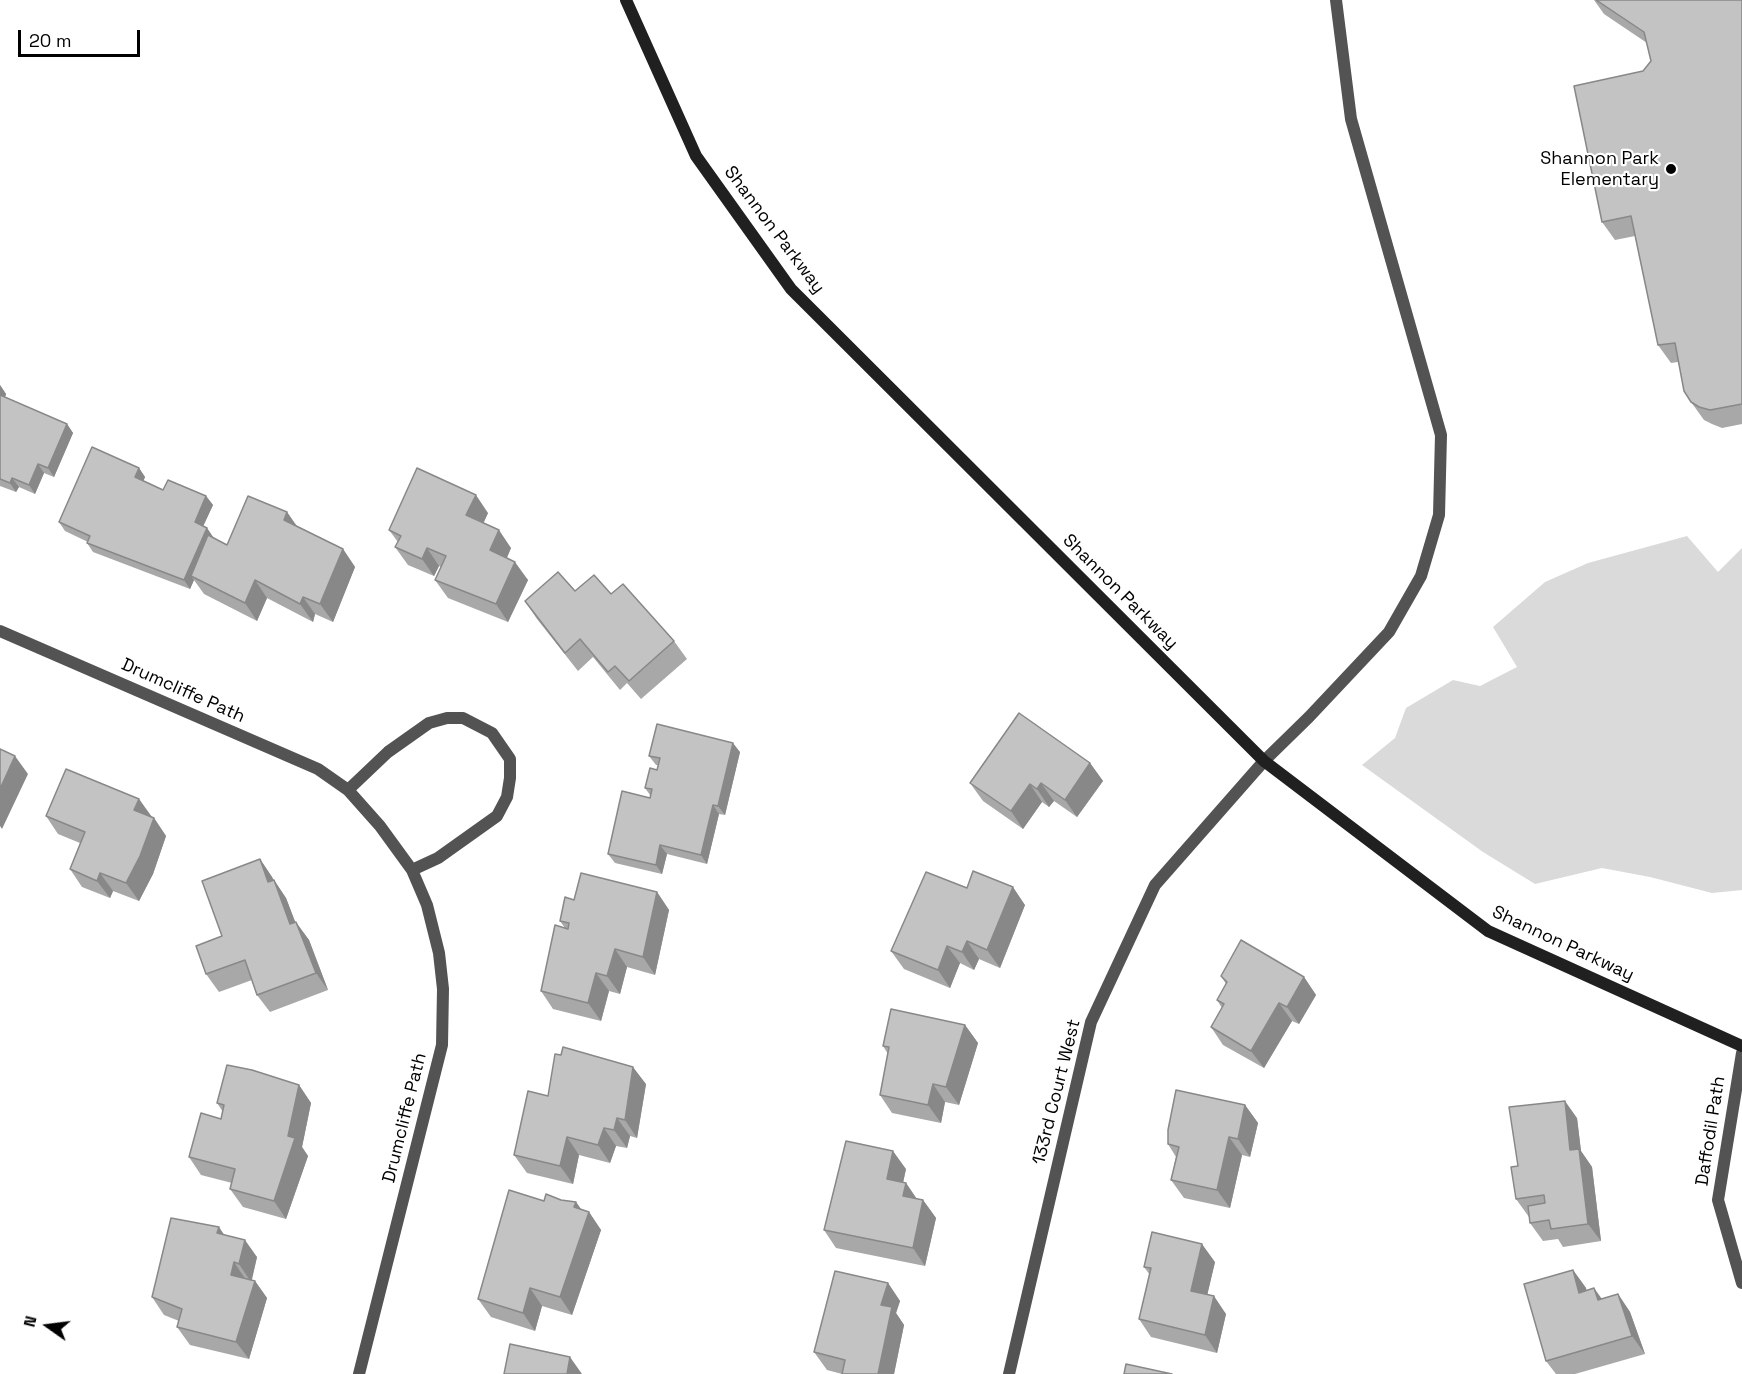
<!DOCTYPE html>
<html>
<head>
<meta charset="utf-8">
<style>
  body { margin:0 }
  #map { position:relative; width:1742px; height:1374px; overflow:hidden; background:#fff; font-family:"Space Grotesk",sans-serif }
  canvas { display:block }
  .north { position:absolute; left:18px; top:1296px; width:60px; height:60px; -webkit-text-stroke:4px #fff; paint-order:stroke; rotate:284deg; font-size:16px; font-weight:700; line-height:24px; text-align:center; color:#000 }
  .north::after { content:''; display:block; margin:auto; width:21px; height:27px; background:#000; clip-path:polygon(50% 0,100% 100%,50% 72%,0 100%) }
  .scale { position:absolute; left:18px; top:30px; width:122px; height:27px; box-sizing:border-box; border:3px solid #000; border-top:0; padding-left:8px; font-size:18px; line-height:21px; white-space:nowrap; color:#000; -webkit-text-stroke:4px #fff; paint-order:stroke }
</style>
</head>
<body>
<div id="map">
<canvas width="1742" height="1374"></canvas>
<div class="north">N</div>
<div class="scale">20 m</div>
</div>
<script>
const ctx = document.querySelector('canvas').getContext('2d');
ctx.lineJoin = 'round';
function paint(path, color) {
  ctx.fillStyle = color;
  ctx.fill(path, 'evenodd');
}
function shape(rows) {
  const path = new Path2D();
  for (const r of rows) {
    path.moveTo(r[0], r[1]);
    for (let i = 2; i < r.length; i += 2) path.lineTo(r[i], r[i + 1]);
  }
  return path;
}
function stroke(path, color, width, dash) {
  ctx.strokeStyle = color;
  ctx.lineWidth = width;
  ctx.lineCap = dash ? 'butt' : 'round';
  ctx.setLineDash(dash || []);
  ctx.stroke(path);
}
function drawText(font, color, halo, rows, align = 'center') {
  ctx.font = font + ' "Space Grotesk",sans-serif';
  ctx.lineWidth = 4.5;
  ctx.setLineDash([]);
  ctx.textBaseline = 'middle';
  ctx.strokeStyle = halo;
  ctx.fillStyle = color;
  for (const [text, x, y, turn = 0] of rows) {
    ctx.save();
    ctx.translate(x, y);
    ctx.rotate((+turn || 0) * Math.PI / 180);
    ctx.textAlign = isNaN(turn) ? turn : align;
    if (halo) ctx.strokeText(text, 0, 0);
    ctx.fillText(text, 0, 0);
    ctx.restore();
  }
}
paint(shape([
  [1687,536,1718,572,1742,548,1742,890,1712,893,1650,877,1602,868,1535,884,1483,852,1362,765,1395,738,1406,708,1453,680,1480,686,1517,667,1493,627,1545,582,1588,563]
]), '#dadada');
stroke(shape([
  [1264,761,1309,717,1389,632,1421,576,1439,515,1441,435,1351,119,1336,0]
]), '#535353', 12);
stroke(shape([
  [0,631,318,769,348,790,380,826,412,870,427,905,439,953,443,989,442,1045,359,1374],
  [348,790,388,752,429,723,447,718,463,718,492,733,510,759,510,778,507,797,497,816,438,858,412,870],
  [1742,1053,1718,1200,1742,1283],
  [1009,1374,1091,1022,1155,885,1264,761]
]), '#535353', 12);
stroke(shape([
  [626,0,696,156,791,289,1264,761,1488,931,1742,1046]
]), '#202020', 12);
paint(shape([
  [1594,0,1742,0,1742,424,1722,428,1712,424,1704,420,1691,402,1678,362,1671,363,1658,345,1635,236,1615,240,1602,222,1643,71,1651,61,1647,43,1604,14],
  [0,385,6,394,5,397,67,424,73,433,54,477,44,473,35,494,19,487,16,492,0,486],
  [139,468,145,477,143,481,163,490,206,496,213,505,203,526,207,528,213,537,213,538,227,545,287,512,297,526,343,549,355,567,333,622,315,614,313,622,267,598,257,621,204,594,194,580,190,589,93,552,87,543,88,542,65,531,59,522],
  [488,513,483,523,511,548,507,558,528,580,508,622,448,598,435,580,441,567,439,566,434,576,408,565,395,547,398,542,389,530],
  [575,591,611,594,674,641,687,659,641,699,627,683,620,690,593,657,578,671,537,619,525,601],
  [740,752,725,815,719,814,707,864,667,854,662,874,615,863,608,854,650,798,650,795,645,788,657,770,658,765,656,765,649,756],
  [1090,763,1103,781,1077,817,1054,801,1049,807,1042,802,1023,829,983,801,970,783],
  [139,799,151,817,154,818,166,836,153,874,139,901,113,891,110,898,82,887,70,869,80,843,58,834,46,816],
  [260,859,286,898,295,922,309,940,328,990,270,1012,257,995,252,980,219,992,206,974,222,936],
  [967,888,1025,905,1000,968,979,959,974,970,960,963,950,988,904,969,891,951],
  [657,892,669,910,655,975,627,967,620,994,609,991,601,1021,553,1009,541,991,565,928,560,921,574,900],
  [1221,976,1304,977,1316,995,1299,1024,1292,1021,1264,1068,1223,1045,1211,1027,1222,1008,1217,1000,1226,984],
  [965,1025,978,1043,959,1105,945,1102,941,1123,892,1113,880,1095,888,1054,883,1046],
  [646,1084,637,1138,630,1136,627,1148,616,1146,610,1163,579,1155,573,1184,527,1173,514,1155],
  [299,1085,311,1103,302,1147,308,1156,286,1219,243,1207,230,1189,232,1183,201,1175,189,1157,221,1119,223,1112,217,1103],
  [1245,1105,1258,1123,1250,1157,1242,1155,1230,1208,1184,1198,1171,1180,1176,1157,1168,1144],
  [1577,1118,1581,1151,1592,1167,1601,1241,1563,1247,1558,1239,1543,1241,1530,1223,1529,1217,1516,1199,1518,1166],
  [906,1169,903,1182,906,1183,917,1199,923,1200,936,1218,925,1266,836,1248,824,1230],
  [561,1200,576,1202,581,1209,589,1212,601,1230,572,1315,542,1306,535,1331,491,1317,478,1299,544,1201],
  [224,1234,257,1257,252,1280,255,1281,267,1298,249,1359,190,1345,177,1327,179,1321,164,1315,152,1297],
  [1215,1262,1207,1295,1226,1314,1217,1353,1151,1337,1139,1319,1150,1275,1144,1267],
  [1573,1270,1586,1288,1586,1291,1602,1299,1618,1294,1630,1312,1645,1354,1575,1374,1556,1374,1546,1361],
  [888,1283,900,1301,896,1313,904,1325,894,1374,842,1374,827,1370,814,1352]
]), '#a8a8a8');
paint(shape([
  [0,385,6,394,3,403,0,398],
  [67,424,73,433,54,477,48,468],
  [38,464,44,473,35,494,29,485],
  [139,468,145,477,141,487,135,477],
  [12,478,19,487,16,492,10,483],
  [476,495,488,513,479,533,466,515],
  [206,496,213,505,201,531,195,522],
  [287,512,299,530,284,520],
  [207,528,213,537,195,578,191,576,194,580,190,589,184,580],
  [499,530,511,548,502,568,490,550],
  [427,548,439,566,434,576,422,559],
  [343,549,355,567,333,622,320,604],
  [515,562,528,580,508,622,496,604],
  [255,580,267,598,257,621,245,603],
  [303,597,315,614,313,622,300,604],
  [733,743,740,752,725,815,718,806],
  [15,756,28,774,2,829,0,826,0,789],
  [1090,763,1103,781,1077,817,1065,800],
  [1041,783,1054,801,1049,807,1037,789],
  [1030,784,1042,802,1023,829,1011,811],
  [139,799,152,817,147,828,134,810],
  [713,805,719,814,707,864,701,855],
  [154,818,166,836,153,874,139,901,126,883],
  [660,845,667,854,662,874,656,865],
  [260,859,272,877,281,900,268,882],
  [100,873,113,891,110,898,97,881],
  [274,880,286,898,303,942,290,924],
  [1013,887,1025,905,1000,968,987,950],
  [657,892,669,910,655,975,643,957],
  [296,922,309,940,328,990,316,973],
  [967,941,979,959,974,970,962,952],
  [947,946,960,963,950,988,938,970],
  [615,949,627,967,620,994,607,976],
  [596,973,609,991,601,1021,588,1003],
  [1304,977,1316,995,1299,1024,1287,1007],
  [1279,1003,1292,1021,1264,1068,1251,1051],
  [965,1025,978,1043,959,1105,946,1087],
  [633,1067,646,1084,637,1138,625,1120],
  [933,1084,945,1102,941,1123,928,1105],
  [299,1085,311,1103,302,1147,308,1156,286,1219,274,1201],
  [1565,1101,1577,1118,1581,1151,1592,1167,1601,1241,1588,1224,1570,1150],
  [1245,1105,1258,1123,1250,1157,1238,1139],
  [617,1118,630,1136,627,1148,614,1130],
  [604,1128,616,1146,610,1163,598,1145],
  [567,1137,579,1155,573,1184,560,1166],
  [1229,1137,1242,1155,1230,1208,1217,1190],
  [893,1151,906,1169,900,1197,887,1179],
  [906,1183,918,1201,903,1196],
  [923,1200,936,1218,925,1266,913,1248],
  [576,1202,587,1218,589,1212,601,1230,572,1315,560,1297,574,1207],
  [219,1227,231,1245,217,1233],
  [245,1240,257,1257,251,1282,239,1264],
  [1202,1244,1215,1262,1204,1309,1191,1291],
  [234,1262,246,1280,231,1275],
  [1573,1270,1586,1288,1592,1310,1579,1293],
  [255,1281,267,1298,249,1359,236,1342],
  [888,1283,900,1301,896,1313,904,1325,894,1374,878,1374,881,1305],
  [530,1288,542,1306,535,1331,523,1313],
  [1594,1288,1607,1306,1598,1300],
  [1618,1294,1630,1312,1645,1354,1632,1336],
  [1214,1296,1226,1314,1217,1353,1205,1335],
  [570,1357,582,1374,567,1374]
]), '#888');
const building = shape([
  [1596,0,1742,0,1742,404,1710,410,1699,407,1691,402,1684,391,1675,343,1658,345,1631,216,1602,222,1574,86,1643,71,1651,61,1644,32,1596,0],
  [0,395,67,424,48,468,38,464,29,485,12,478,10,483,0,479,0,395],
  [92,447,139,468,135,477,163,490,168,480,206,496,195,522,207,528,184,580,87,543,90,536,59,522,92,447],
  [417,468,476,495,466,515,499,530,490,550,515,562,496,604,435,580,446,556,427,548,422,559,395,547,401,536,389,530,417,468],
  [248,496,287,512,284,520,343,549,320,604,303,597,300,604,255,580,245,603,191,576,208,535,227,545,248,496],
  [558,572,575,591,594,575,611,594,623,584,674,641,629,681,615,666,608,672,580,639,565,653,525,601,558,572],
  [1019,713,1090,763,1065,800,1041,783,1037,789,1030,784,1011,811,970,783,1019,713],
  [657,724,733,743,718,806,713,805,701,855,660,845,656,865,608,854,622,791,650,798,652,789,645,788,650,768,657,770,660,758,649,756,657,724],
  [0,749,15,756,0,789,0,749],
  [66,769,139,799,134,810,154,818,140,856,126,883,100,873,97,881,70,869,85,832,46,816,66,769],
  [260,859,268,882,274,880,290,924,296,922,316,973,257,995,245,960,206,974,196,946,222,936,202,881,260,859],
  [973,871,1013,887,987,950,967,941,962,952,947,946,938,970,891,951,926,872,967,888,973,871],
  [581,873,657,892,643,957,615,949,607,976,596,973,588,1003,541,991,555,925,568,929,569,923,560,921,565,897,574,900,581,873],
  [1241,940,1304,977,1287,1007,1279,1003,1251,1051,1211,1027,1224,1004,1217,1000,1227,982,1221,976,1241,940],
  [891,1009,965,1025,946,1087,933,1084,928,1105,880,1095,889,1047,883,1046,891,1009],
  [563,1047,633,1067,625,1120,617,1118,614,1130,604,1128,598,1145,567,1137,560,1166,514,1155,528,1091,548,1096,555,1054,561,1055,563,1047],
  [227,1065,252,1070,299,1085,288,1136,295,1138,274,1201,230,1189,235,1169,189,1157,201,1113,221,1119,224,1105,217,1103,227,1065],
  [1176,1090,1245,1105,1238,1139,1229,1137,1217,1190,1171,1180,1179,1147,1168,1144,1168,1130,1176,1090],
  [1565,1101,1570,1150,1579,1149,1588,1224,1551,1229,1549,1220,1530,1223,1528,1206,1545,1203,1544,1195,1516,1199,1511,1167,1518,1166,1509,1107,1565,1101],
  [846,1141,893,1151,887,1179,906,1183,903,1196,923,1200,913,1248,824,1230,846,1141],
  [509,1190,544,1201,546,1194,561,1200,576,1202,574,1207,589,1212,560,1297,530,1288,523,1313,478,1299,509,1190],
  [171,1218,219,1227,217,1233,245,1240,239,1264,234,1262,231,1275,255,1281,236,1342,177,1327,182,1309,152,1297,171,1218],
  [1152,1232,1202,1244,1191,1291,1214,1296,1205,1335,1139,1319,1151,1268,1144,1267,1152,1232],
  [1573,1270,1579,1293,1594,1288,1598,1300,1618,1294,1632,1336,1546,1361,1524,1284,1573,1270],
  [835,1271,888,1283,881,1305,892,1307,878,1374,842,1374,845,1360,814,1352,835,1271],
  [510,1344,570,1357,567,1374,504,1374,510,1344],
  [1126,1364,1172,1374,1124,1374,1126,1364]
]);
paint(building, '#c3c3c3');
stroke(building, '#888', 1.5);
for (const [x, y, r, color] of [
  [1671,169,6,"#000"]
]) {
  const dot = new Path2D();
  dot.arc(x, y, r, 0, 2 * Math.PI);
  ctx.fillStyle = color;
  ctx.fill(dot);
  stroke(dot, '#fff', 2);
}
drawText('18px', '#000', '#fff', [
  ["Shannon Park",1659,159],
  ["Elementary",1659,180]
], 'right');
drawText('18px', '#000', '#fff', [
  ["Shannon Parkway",774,230,53],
  ["Shannon Parkway",1120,592,45],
  ["Drumcliffe Path",183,691,24],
  ["Shannon Parkway",1563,944,25],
  ["133rd Court West",1057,1092,-76],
  ["Drumcliffe Path",405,1118,-76],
  ["Daffodil Path",1711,1131,-81]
]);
</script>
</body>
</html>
